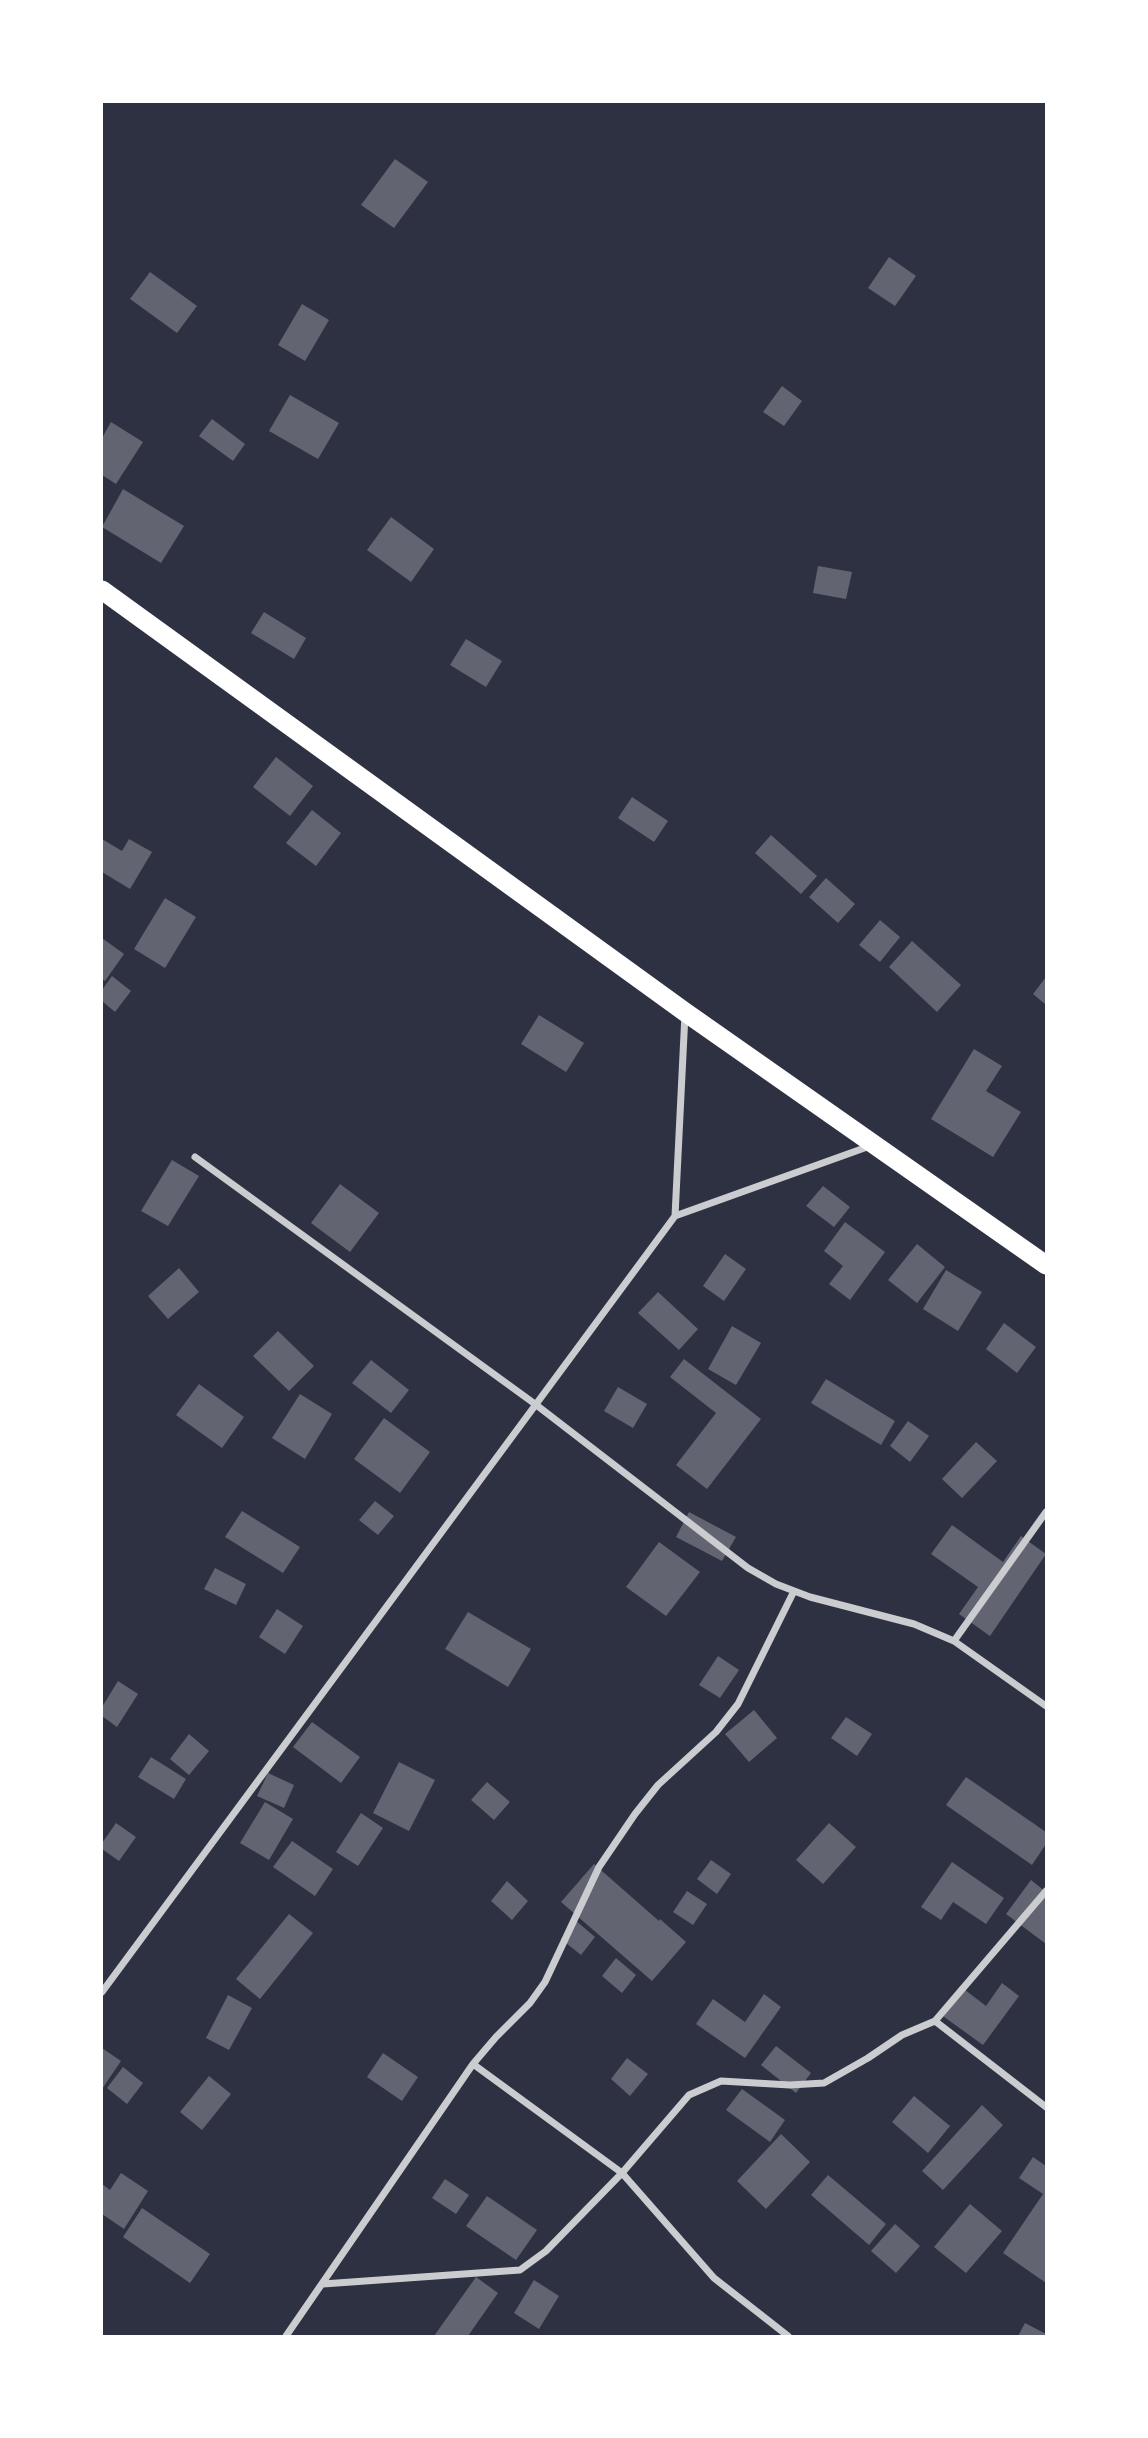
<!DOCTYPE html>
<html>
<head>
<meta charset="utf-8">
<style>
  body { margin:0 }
  #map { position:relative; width:1148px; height:2438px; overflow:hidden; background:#2d3142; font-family:Manrope,sans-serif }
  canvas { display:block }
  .frame { position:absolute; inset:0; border:103px solid #fff; pointer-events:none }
</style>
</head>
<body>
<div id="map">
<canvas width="1148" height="2438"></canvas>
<div class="frame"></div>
</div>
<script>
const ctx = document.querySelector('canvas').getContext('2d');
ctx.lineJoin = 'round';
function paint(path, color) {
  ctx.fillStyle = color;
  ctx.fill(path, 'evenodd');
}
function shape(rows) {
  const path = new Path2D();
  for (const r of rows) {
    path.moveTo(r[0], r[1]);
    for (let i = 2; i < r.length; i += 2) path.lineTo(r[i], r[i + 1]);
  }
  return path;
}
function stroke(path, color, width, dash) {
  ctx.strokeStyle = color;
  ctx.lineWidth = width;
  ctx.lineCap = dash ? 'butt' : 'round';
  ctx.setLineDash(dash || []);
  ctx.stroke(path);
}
paint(shape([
  [395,159,428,182,394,228,361,205],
  [889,257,916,276,895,306,868,288],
  [150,272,197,306,177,333,130,299],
  [302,304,329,320,305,361,278,345],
  [782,386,802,401,784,426,763,412],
  [290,395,339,423,318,459,269,431],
  [212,419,245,444,233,461,199,436],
  [111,422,143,442,116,484,102,475,102,438],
  [123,489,184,526,161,563,102,527],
  [391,517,434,549,411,582,367,550],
  [818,566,852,572,846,599,813,593],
  [264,612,306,638,294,659,251,633],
  [466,639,502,661,486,687,450,665],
  [276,757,313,786,290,816,253,787],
  [632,797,668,821,654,842,618,818],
  [312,810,341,833,316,866,286,843],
  [771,835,817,876,801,894,755,853],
  [102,839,122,851,129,839,152,852,130,889,102,872],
  [826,878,855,904,838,923,809,897],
  [165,898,196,917,165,968,134,949],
  [880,920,900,937,880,962,859,945],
  [102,938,124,954,105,981,102,979],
  [912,941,961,985,937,1012,889,967],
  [112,976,131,991,115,1012,102,1001,102,990],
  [1046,977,1046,1005,1033,994],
  [539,1015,584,1043,566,1072,521,1044],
  [974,1049,1002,1066,986,1091,1021,1112,993,1157,931,1119],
  [172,1160,199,1176,168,1226,141,1211],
  [340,1184,379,1213,350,1252,311,1223],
  [823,1186,850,1207,834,1227,806,1206],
  [845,1222,885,1252,850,1300,829,1284,843,1266,824,1251],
  [917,1244,945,1267,917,1303,888,1280],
  [725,1254,746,1269,724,1301,703,1286],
  [179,1268,199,1292,168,1319,148,1296],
  [946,1270,982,1292,958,1331,923,1309],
  [658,1292,698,1329,679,1350,638,1313],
  [1004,1323,1036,1347,1017,1373,986,1349],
  [732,1326,761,1343,736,1385,708,1369],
  [278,1331,314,1366,289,1391,253,1356],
  [684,1359,761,1419,707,1489,676,1465,716,1413,670,1377],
  [371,1360,409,1390,391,1413,352,1383],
  [826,1379,895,1421,881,1445,811,1403],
  [199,1384,244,1417,222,1448,176,1415],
  [618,1387,647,1404,633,1428,604,1411],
  [300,1394,332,1414,305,1459,272,1438],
  [384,1418,430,1452,400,1493,354,1459],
  [908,1421,929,1436,910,1462,890,1446],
  [976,1442,997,1461,962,1498,942,1479],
  [375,1501,394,1516,378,1535,359,1520],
  [242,1511,300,1547,283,1573,225,1537],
  [689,1512,736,1537,722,1561,676,1537],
  [952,1525,1003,1562,1021,1536,1046,1554,990,1636,959,1614,978,1587,931,1554],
  [659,1542,700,1572,666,1616,626,1587],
  [215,1568,246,1584,236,1605,204,1589],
  [277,1609,303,1626,285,1654,259,1637],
  [468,1612,531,1649,508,1687,445,1649],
  [718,1656,739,1670,720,1698,699,1685],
  [118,1681,138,1694,117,1727,102,1716,102,1707],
  [754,1710,777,1738,749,1762,725,1734],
  [846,1717,872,1734,857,1756,831,1738],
  [312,1722,360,1757,341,1783,293,1747],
  [189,1734,209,1751,189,1775,170,1759],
  [151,1757,186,1779,174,1799,138,1777],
  [399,1762,435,1780,409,1831,373,1813],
  [268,1773,294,1785,284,1808,257,1796],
  [966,1777,1046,1832,1046,1844,1032,1865,946,1805],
  [487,1782,510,1802,494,1820,471,1800],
  [265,1802,293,1819,269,1860,240,1843],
  [361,1813,383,1828,358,1866,336,1852],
  [116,1823,136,1837,119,1861,102,1849,102,1843],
  [829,1823,856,1847,823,1884,796,1860],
  [292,1841,333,1869,315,1896,273,1867],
  [711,1860,731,1874,717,1894,697,1879],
  [952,1862,1004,1898,986,1924,953,1902,941,1920,921,1907],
  [594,1864,659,1921,660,1919,686,1942,652,1981,561,1902],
  [1031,1880,1046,1892,1046,1944,1006,1914],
  [507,1881,528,1901,512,1920,491,1901],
  [687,1891,707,1904,693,1925,673,1912],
  [289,1914,313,1933,260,1999,236,1979],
  [575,1920,595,1937,581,1955,561,1939],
  [616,1958,636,1975,622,1993,602,1976],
  [1002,1983,1019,1996,983,2045,940,2014,960,1986,986,2006],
  [764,1994,781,2007,745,2058,696,2024,713,1999,745,2022],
  [228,1995,252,2008,229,2050,206,2038],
  [776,2046,811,2073,796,2093,761,2065],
  [102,2048,121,2061,102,2089],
  [383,2053,418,2077,402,2101,367,2077],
  [627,2058,648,2074,630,2096,611,2079],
  [123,2067,143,2083,127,2104,107,2088],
  [209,2076,231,2094,202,2130,180,2112],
  [742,2089,785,2120,770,2142,726,2110],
  [914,2096,950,2126,928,2153,892,2122],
  [982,2105,1003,2125,943,2190,922,2171],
  [781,2134,810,2162,766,2209,737,2181],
  [1033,2157,1046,2166,1046,2236,1045,2239,1046,2240,1046,2283,1003,2253,1043,2194,1019,2178],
  [121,2173,148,2191,124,2229,102,2214,102,2184,110,2190],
  [828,2175,886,2224,869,2245,811,2195],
  [445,2179,469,2195,456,2214,432,2198],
  [487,2196,537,2230,516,2260,466,2226],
  [970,2204,1002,2231,966,2273,934,2247],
  [142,2208,210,2254,190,2283,123,2237],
  [895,2224,920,2246,896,2273,871,2251],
  [476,2277,498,2293,468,2336,434,2336],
  [534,2280,559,2296,539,2329,514,2313],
  [1025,2323,1046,2334,1046,2336,1018,2336]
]), '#626471');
stroke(shape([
  [195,1157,535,1404,748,1568,776,1584,810,1597,914,1624,954,1641,1046,1706],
  [675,1216,685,1014],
  [954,1641,1046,1512],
  [102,1992,675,1216,870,1146],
  [935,2021,1046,2107],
  [473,2064,622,2173,714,2278,788,2336],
  [323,2284,520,2270,546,2251,622,2173,689,2095,721,2081,790,2085,824,2083,868,2058,902,2035,935,2021,1046,1891],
  [286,2336,473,2064,496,2037,530,2003,545,1982,599,1867,635,1814,658,1785,716,1732,738,1704,794,1591]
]), '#caccd0', 7);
stroke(shape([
  [102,590,685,1012,1046,1265]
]), '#fff', 19);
</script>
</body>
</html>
